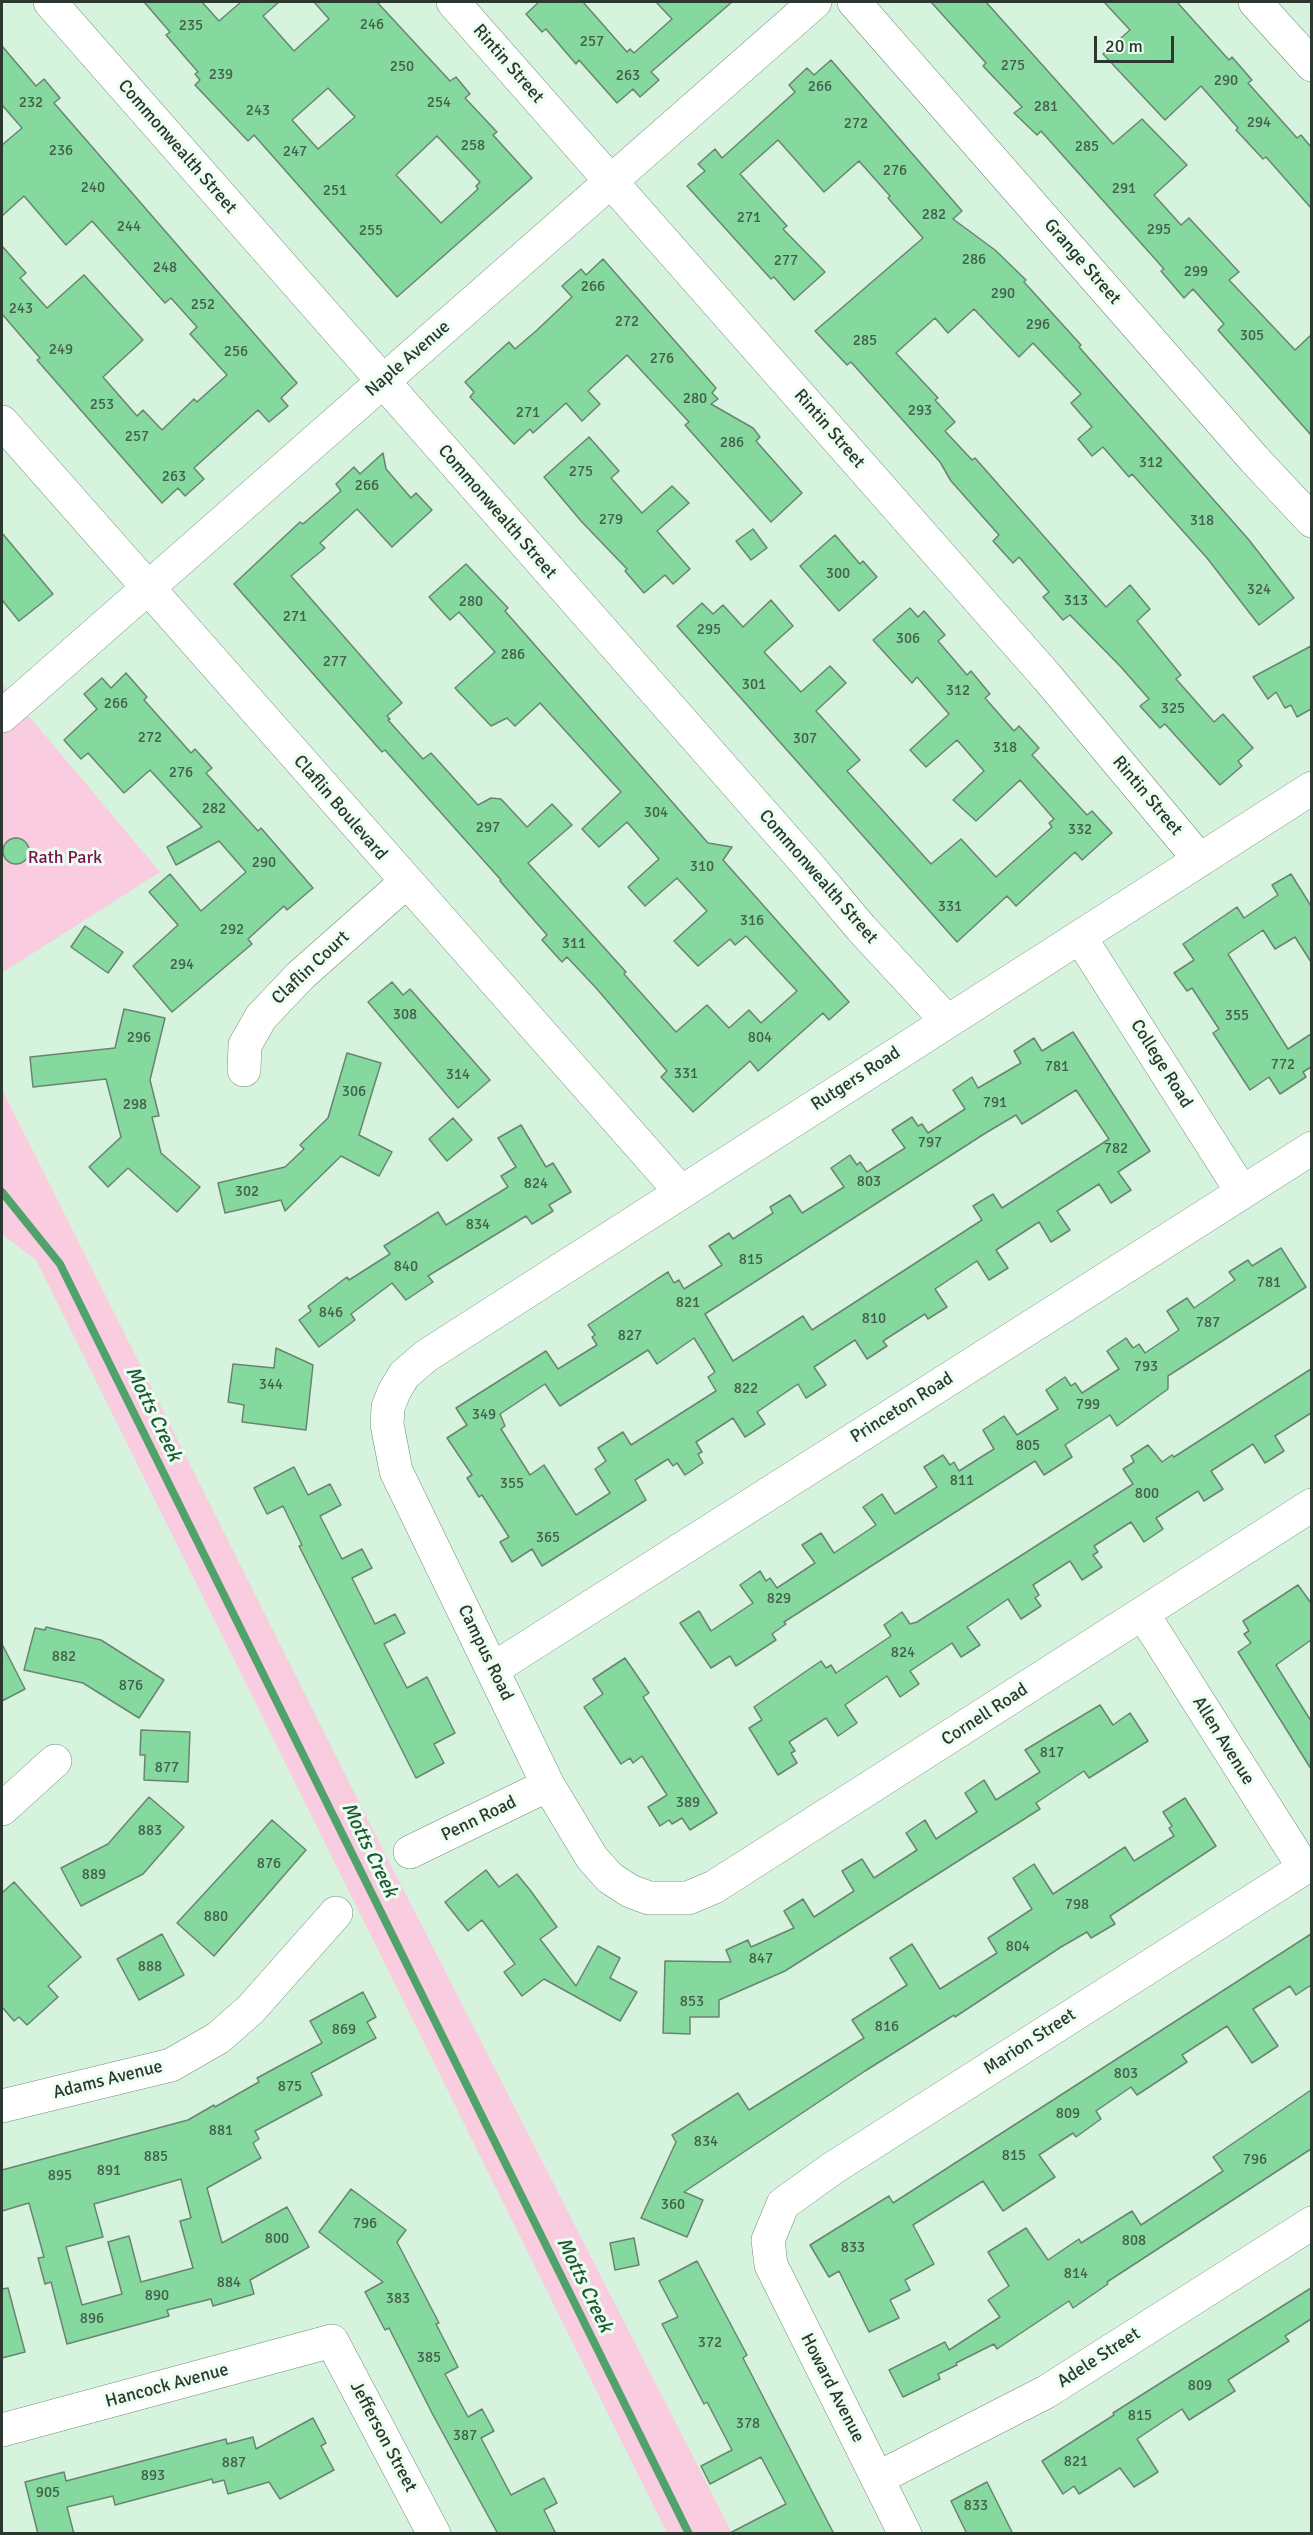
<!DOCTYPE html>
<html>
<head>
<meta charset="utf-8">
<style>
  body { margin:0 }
  #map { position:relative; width:1313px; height:2535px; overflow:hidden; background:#d6f4dd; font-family:Signika,sans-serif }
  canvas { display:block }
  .frame { position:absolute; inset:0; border:3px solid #2c382f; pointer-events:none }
  .scale { position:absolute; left:1094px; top:36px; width:80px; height:27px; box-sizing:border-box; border:3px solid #2c382f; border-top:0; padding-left:8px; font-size:18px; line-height:21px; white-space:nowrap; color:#2c382f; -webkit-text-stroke:4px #ecfef0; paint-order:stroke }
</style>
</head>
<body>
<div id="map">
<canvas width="1313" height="2535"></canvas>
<div class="frame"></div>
<div class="scale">20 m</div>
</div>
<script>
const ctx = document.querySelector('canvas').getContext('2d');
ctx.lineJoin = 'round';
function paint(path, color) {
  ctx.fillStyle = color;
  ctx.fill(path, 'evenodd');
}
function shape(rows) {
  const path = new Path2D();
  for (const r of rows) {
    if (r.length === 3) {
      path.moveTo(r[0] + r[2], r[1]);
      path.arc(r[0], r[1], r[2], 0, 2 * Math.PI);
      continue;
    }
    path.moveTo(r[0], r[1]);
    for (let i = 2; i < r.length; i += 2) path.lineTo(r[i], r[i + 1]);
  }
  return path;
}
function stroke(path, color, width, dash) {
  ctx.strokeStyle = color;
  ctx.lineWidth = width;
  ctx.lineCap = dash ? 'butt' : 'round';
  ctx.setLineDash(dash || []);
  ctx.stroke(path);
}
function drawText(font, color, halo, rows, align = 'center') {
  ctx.font = font + ' Signika,sans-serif';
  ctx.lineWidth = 6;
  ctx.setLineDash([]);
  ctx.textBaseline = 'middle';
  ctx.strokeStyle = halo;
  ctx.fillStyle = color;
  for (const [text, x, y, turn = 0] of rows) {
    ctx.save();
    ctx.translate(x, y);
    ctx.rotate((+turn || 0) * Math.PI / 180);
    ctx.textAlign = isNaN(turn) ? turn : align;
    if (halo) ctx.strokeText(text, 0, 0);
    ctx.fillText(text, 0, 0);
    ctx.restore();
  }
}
paint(shape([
  [2,684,160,872,2,973],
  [2,1089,373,1830,732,2533,667,2533,36,1260,2,1234]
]), '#f9cce0');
stroke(shape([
  [2,1192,60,1264,689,2534]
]), '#50a26b', 8);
const building = shape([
  [144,2,202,2,219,21,241,2,279,2,263,16,294,51,329,19,314,2,377,2,450,81,456,77,470,94,465,98,497,132,493,135,532,178,397,297,254,135,248,141,195,85,200,80,195,74,198,72,166,35,170,32,144,2],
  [328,88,355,117,318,149,292,120,328,88],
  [437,136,480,182,476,186,478,189,441,223,396,175,437,136],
  [539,2,583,2,627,52,630,49,634,53,672,19,656,2,732,2,651,72,659,80,640,97,633,89,617,103,579,60,576,64,546,29,542,32,526,14,539,2],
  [931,2,986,2,1113,144,1142,119,1187,165,1154,195,1181,225,1189,218,1239,272,1229,280,1295,350,1311,335,1311,435,1218,330,1224,324,1193,289,1184,298,1161,271,1164,269,1041,131,1037,135,1014,113,1022,107,983,66,986,63,931,2],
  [1104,2,1177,2,1229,60,1232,57,1252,80,1248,83,1297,138,1301,135,1311,147,1311,208,1266,157,1263,159,1236,130,1238,128,1201,86,1165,120,1103,54,1130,30,1104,2],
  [2,46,36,86,44,79,60,98,54,103,297,383,281,398,288,406,269,422,258,410,194,468,204,479,185,496,178,488,162,503,37,360,40,358,2,314,2,246,26,273,20,278,47,308,84,275,143,340,103,377,137,416,143,410,162,430,194,399,197,402,227,375,190,334,197,327,171,298,165,303,92,221,66,245,24,196,2,216,2,145,22,128,2,105,2,46],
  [831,60,962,211,953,219,995,250,1026,280,1024,282,1081,345,1079,347,1249,540,1294,598,1259,625,1207,558,1132,474,1129,477,1103,447,1092,456,1078,439,1092,427,1071,403,1081,394,1033,343,1019,357,974,309,948,333,935,318,896,353,938,398,935,400,955,422,945,431,972,460,975,458,1106,607,1130,585,1150,609,1137,621,1181,675,1176,679,1214,722,1223,714,1253,748,1238,761,1242,766,1220,785,1165,724,1160,728,1140,706,1149,699,1121,667,1070,615,1063,620,1043,597,1049,592,1019,557,1013,563,993,541,999,535,951,481,940,462,851,362,847,365,815,331,923,238,888,198,890,196,859,161,824,192,778,140,740,174,787,226,783,229,825,272,794,300,774,277,771,279,687,186,705,171,698,164,715,149,722,158,795,92,789,85,807,68,814,75,831,60],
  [603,259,716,388,712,393,718,399,711,404,753,428,760,437,756,441,802,493,771,522,685,425,689,422,627,355,588,391,600,404,582,421,566,403,533,433,530,429,514,444,470,397,474,392,465,382,509,342,515,349,536,331,572,297,562,286,581,269,586,275,603,259],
  [589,437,619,471,611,478,642,513,672,486,689,503,657,531,690,569,673,584,665,575,644,593,625,571,627,569,581,521,544,477,589,437],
  [383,453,386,469,411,498,416,493,432,510,392,547,357,509,320,543,325,548,291,576,402,703,387,716,390,719,388,720,423,759,431,753,478,805,491,798,501,799,527,827,552,804,572,825,528,863,626,972,624,974,676,1032,707,1005,729,1028,749,1010,761,1023,797,991,746,936,735,945,730,939,698,966,674,941,707,911,677,878,645,906,628,887,659,859,627,822,599,847,582,829,621,792,540,703,515,726,507,718,491,726,455,688,495,652,459,612,450,620,429,597,466,564,508,608,505,611,708,843,732,847,723,860,849,1002,829,1020,823,1013,758,1071,750,1061,693,1112,661,1077,667,1071,597,989,567,957,562,962,542,940,547,935,500,881,501,880,385,750,382,752,234,584,300,522,303,524,341,491,336,484,354,467,360,474,383,453],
  [753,529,767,548,751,560,736,541,753,529],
  [2,533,53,594,19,621,2,600,2,533],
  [835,535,860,564,863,561,877,577,839,611,800,566,835,535],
  [771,600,793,626,764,652,801,692,830,666,846,683,816,711,860,760,847,771,931,864,961,839,996,877,1052,827,1049,823,1054,819,1020,780,976,821,953,800,984,771,957,740,926,767,910,750,949,714,917,677,912,683,873,640,910,608,918,617,924,611,945,635,938,641,967,675,971,671,990,694,985,698,1014,731,1019,726,1039,748,1032,755,1087,815,1092,811,1112,833,1082,860,1075,852,1016,906,1007,896,957,942,677,626,702,603,713,614,723,605,743,627,771,600],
  [1311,646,1311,709,1297,717,1291,705,1285,708,1276,692,1268,699,1253,677,1311,646],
  [126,673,147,697,144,700,191,753,195,749,212,768,206,773,258,831,261,828,313,888,287,910,284,906,248,939,252,944,172,1012,133,966,178,925,149,892,170,874,201,911,246,872,219,841,176,865,167,847,202,827,150,770,124,793,88,753,81,759,64,740,97,709,84,694,102,678,111,688,126,673],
  [16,851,13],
  [1291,874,1311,906,1311,962,1295,937,1275,949,1263,930,1228,954,1288,1049,1311,1034,1311,1067,1303,1072,1306,1077,1280,1094,1269,1077,1250,1090,1213,1033,1219,1029,1192,988,1187,991,1174,973,1194,960,1183,944,1237,907,1244,918,1278,895,1272,885,1291,874],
  [85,926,123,952,108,973,71,947,85,926],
  [392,982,403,995,410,989,490,1080,458,1108,368,1002,392,982],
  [124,1009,165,1018,150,1080,159,1116,152,1117,161,1153,200,1187,177,1212,128,1168,108,1187,89,1167,121,1137,106,1079,33,1087,30,1057,115,1048,124,1009],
  [1073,1032,1150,1151,1118,1172,1131,1190,1111,1203,1099,1184,1057,1211,1070,1230,1051,1242,1039,1222,996,1250,1008,1268,989,1280,977,1261,935,1289,947,1307,928,1319,925,1314,883,1341,887,1346,867,1359,855,1340,814,1367,826,1385,806,1398,798,1384,757,1412,765,1424,745,1437,733,1418,696,1442,702,1452,698,1454,703,1463,685,1475,677,1463,673,1466,668,1459,635,1480,646,1500,542,1566,532,1549,512,1562,500,1542,509,1537,482,1495,479,1497,467,1478,472,1475,447,1438,467,1425,456,1408,546,1351,558,1369,597,1345,592,1337,595,1335,588,1325,648,1285,668,1272,674,1283,679,1280,684,1289,722,1265,709,1246,729,1233,733,1239,773,1213,770,1207,790,1195,802,1213,844,1187,831,1168,850,1155,857,1165,860,1162,867,1172,905,1148,892,1130,912,1117,918,1126,922,1124,928,1133,965,1109,953,1090,972,1077,978,1088,1021,1063,1014,1051,1034,1038,1042,1051,1073,1032],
  [1076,1090,1109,1139,1002,1208,993,1194,973,1206,982,1220,812,1330,803,1316,733,1361,705,1314,984,1134,1016,1115,1022,1124,1076,1090],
  [694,1338,715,1372,708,1377,716,1391,631,1445,623,1432,598,1448,606,1461,595,1469,610,1493,576,1515,544,1465,530,1475,501,1429,505,1426,500,1414,545,1384,560,1406,648,1350,657,1364,694,1338],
  [347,1053,381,1063,359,1135,392,1152,379,1176,341,1156,285,1211,281,1200,225,1213,218,1183,285,1167,304,1149,300,1145,328,1118,347,1053],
  [453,1118,472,1140,447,1161,429,1139,453,1118],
  [521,1125,546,1167,553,1163,571,1192,549,1205,553,1211,532,1224,526,1216,428,1276,433,1282,406,1300,392,1283,351,1314,355,1320,319,1347,299,1320,311,1311,308,1306,347,1277,349,1280,390,1254,384,1246,438,1212,446,1225,508,1187,501,1176,516,1167,498,1138,521,1125],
  [1281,1248,1306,1287,1168,1376,1168,1389,1117,1426,1110,1415,1065,1445,1072,1457,1044,1475,1035,1461,784,1622,786,1624,772,1634,776,1640,736,1666,730,1656,711,1668,680,1623,699,1611,711,1631,753,1603,740,1585,760,1571,766,1581,770,1578,777,1588,815,1563,802,1545,821,1533,834,1553,876,1525,863,1507,882,1494,895,1514,937,1487,924,1467,943,1455,950,1465,954,1462,959,1471,994,1449,983,1430,1004,1416,1017,1435,1058,1409,1046,1390,1065,1377,1071,1386,1075,1383,1082,1393,1119,1369,1107,1351,1126,1338,1133,1348,1139,1344,1145,1353,1179,1330,1167,1311,1187,1298,1194,1308,1235,1280,1229,1272,1248,1260,1252,1266,1281,1248],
  [276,1348,313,1365,306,1430,242,1422,244,1405,228,1402,233,1364,274,1368,276,1348],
  [1311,1369,1311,1413,1275,1436,1284,1451,1265,1463,1253,1444,1211,1471,1223,1489,1204,1501,1198,1491,1156,1518,1163,1529,1144,1542,1131,1522,1094,1546,1098,1552,1093,1555,1102,1567,1082,1580,1070,1561,1033,1585,1039,1595,1035,1598,1041,1606,1021,1619,1008,1599,967,1627,980,1645,961,1657,952,1643,910,1671,919,1684,900,1697,887,1676,845,1705,857,1723,838,1736,826,1718,789,1742,795,1751,791,1753,797,1763,778,1775,749,1728,762,1720,754,1707,821,1661,826,1668,831,1665,836,1673,891,1636,884,1625,902,1612,910,1624,917,1622,1133,1484,1123,1469,1134,1462,1131,1456,1148,1445,1162,1462,1172,1455,1174,1457,1311,1369],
  [294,1467,308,1495,330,1484,341,1505,320,1516,342,1559,362,1549,372,1568,352,1578,375,1624,395,1614,405,1633,384,1644,407,1688,427,1677,455,1733,434,1744,444,1763,416,1778,299,1546,302,1545,283,1506,267,1514,254,1488,294,1467],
  [1298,1585,1311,1603,1311,1640,1276,1665,1311,1721,1311,1769,1238,1652,1251,1643,1244,1634,1249,1631,1243,1621,1298,1585],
  [46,1627,101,1640,164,1680,139,1718,83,1683,24,1670,35,1628,45,1630,46,1627],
  [2,1644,25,1689,2,1701,2,1644],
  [625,1658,649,1693,643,1697,717,1813,690,1830,682,1818,672,1824,669,1820,660,1826,648,1807,667,1795,642,1756,633,1763,630,1758,621,1764,584,1707,603,1694,593,1679,625,1658],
  [1100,1705,1113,1725,1130,1713,1148,1741,1089,1778,1084,1771,1036,1803,1040,1809,785,1971,719,2000,719,2017,690,2017,690,2034,663,2033,665,1961,731,1962,726,1950,748,1940,751,1947,794,1928,784,1911,803,1899,814,1917,854,1891,842,1871,862,1859,874,1878,917,1850,906,1833,925,1820,936,1839,977,1812,965,1793,984,1780,996,1800,1040,1772,1025,1750,1100,1705],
  [141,1730,190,1732,188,1782,144,1780,145,1755,140,1755,141,1730],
  [149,1797,184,1827,143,1874,81,1906,61,1868,108,1844,149,1797],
  [1185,1798,1216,1846,1110,1916,1115,1924,1091,1938,1087,1932,1061,1947,955,2017,954,2015,865,2071,684,2192,703,2200,687,2237,641,2218,676,2142,672,2135,738,2093,749,2110,864,2038,852,2020,907,1985,890,1958,912,1944,940,1989,997,1953,988,1938,1032,1909,1013,1878,1034,1864,1053,1894,1125,1847,1134,1861,1174,1836,1169,1828,1172,1826,1163,1812,1185,1798],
  [272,1820,306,1850,214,1956,177,1923,272,1820],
  [486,1870,499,1887,517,1874,530,1890,557,1927,540,1939,576,1986,598,1946,620,1958,610,1978,637,1992,620,2021,544,1979,522,1996,504,1972,515,1964,482,1920,468,1931,445,1902,486,1870],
  [14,1882,81,1957,48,1986,58,1997,27,2025,19,2017,14,2021,2,2007,2,1893,14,1882],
  [162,1934,184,1975,139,2000,117,1959,162,1934],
  [1311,1934,1311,1985,1296,1995,1290,1986,1253,2009,1278,2046,1252,2063,1227,2026,1182,2055,1187,2062,1137,2095,1131,2087,1096,2111,1101,2119,1076,2137,1073,2133,1039,2155,1055,2177,1003,2211,983,2181,913,2225,934,2264,905,2280,910,2290,890,2300,899,2318,869,2332,839,2271,829,2277,810,2245,889,2196,893,2203,1311,1934],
  [363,1992,376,2017,367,2022,376,2038,311,2073,322,2095,255,2131,259,2139,253,2143,261,2158,207,2188,222,2243,287,2207,309,2247,250,2280,254,2294,213,2306,211,2299,167,2310,169,2316,67,2344,51,2282,45,2284,38,2258,44,2257,29,2203,2,2211,2,2170,188,2120,214,2105,215,2107,259,2082,257,2078,322,2043,310,2021,363,1992],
  [181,2179,191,2218,180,2221,193,2268,141,2282,129,2236,108,2242,122,2294,82,2305,66,2247,103,2237,94,2204,181,2179],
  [1311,2090,1311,2149,1107,2282,1108,2284,1073,2308,1069,2301,997,2349,994,2344,956,2363,957,2365,938,2374,940,2379,903,2397,889,2370,945,2342,949,2350,1000,2317,988,2300,1009,2286,988,2252,1026,2228,1048,2260,1079,2239,1081,2243,1132,2211,1141,2225,1223,2171,1213,2157,1311,2090],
  [351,2189,406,2230,397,2242,439,2323,436,2324,458,2367,445,2374,468,2417,482,2409,494,2431,481,2438,511,2495,544,2478,557,2503,544,2510,556,2534,498,2534,433,2415,389,2328,385,2330,365,2292,383,2282,319,2232,351,2189],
  [634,2238,639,2265,615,2270,610,2243,634,2238],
  [697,2261,747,2355,743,2358,834,2534,728,2534,786,2504,761,2457,710,2484,701,2466,732,2450,707,2402,704,2404,662,2324,678,2317,659,2281,697,2261],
  [8,2288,25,2352,2,2358,2,2289,8,2288],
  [1311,2288,1311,2319,1285,2336,1289,2341,1228,2380,1235,2391,1189,2420,1182,2409,1137,2439,1158,2472,1134,2487,1120,2468,1079,2494,1074,2486,1063,2494,1042,2461,1114,2415,1113,2413,1311,2288],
  [313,2418,326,2443,321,2446,334,2470,280,2499,269,2482,228,2494,224,2480,213,2483,212,2479,115,2505,113,2496,67,2507,74,2534,38,2534,25,2482,64,2472,66,2481,226,2439,227,2444,253,2437,256,2449,313,2418],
  [987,2482,1013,2534,967,2534,951,2501,987,2482]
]);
paint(building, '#85d89e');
stroke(building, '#698571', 1.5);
const minor = shape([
  [50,2,808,865,861,928,947,1021],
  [453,2,1047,677,1200,860],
  [854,2,1254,459,1312,521],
  [1255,2,1312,65],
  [2,422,681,1192],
  [2,716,815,2],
  [1312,788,426,1356,404,1375,394,1392,388,1407,387,1424,396,1471,548,1785,592,1858,610,1878,630,1891,649,1898,688,1898,714,1887,1312,1505],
  [1080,937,1242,1192],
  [244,1070,245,1045,261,1017,301,975,406,882],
  [1143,1614,1304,1868],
  [493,1669,1312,1148],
  [2,1809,55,1761],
  [410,1852,548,1785],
  [2,2106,171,2065,218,2038,251,2009,336,1913],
  [2,2430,332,2341,434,2534],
  [878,2478,1046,2392,1312,2223],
  [905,2534,771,2265,768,2240,783,2204,833,2168,1312,1863]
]);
stroke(minor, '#728e79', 34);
stroke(minor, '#fff', 33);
drawText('15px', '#42604b', null, [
  ["246",372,25],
  ["235",191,26],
  ["257",592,42],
  ["275",1013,66],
  ["250",402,67],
  ["239",221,75],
  ["263",628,76],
  ["290",1226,81],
  ["266",820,87],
  ["232",31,103],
  ["254",439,103],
  ["281",1046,107],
  ["243",258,111],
  ["294",1259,123],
  ["272",856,124],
  ["258",473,146],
  ["285",1087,147],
  ["236",61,151],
  ["247",295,152],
  ["276",895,171],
  ["240",93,188],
  ["291",1124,189],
  ["251",335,191],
  ["282",934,215],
  ["271",749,218],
  ["244",129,227],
  ["295",1159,230],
  ["255",371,231],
  ["286",974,260],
  ["277",786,261],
  ["248",165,268],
  ["299",1196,272],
  ["266",593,287],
  ["290",1003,294],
  ["252",203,305],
  ["243",21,309],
  ["272",627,322],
  ["296",1038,325],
  ["305",1252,336],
  ["285",865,341],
  ["249",61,350],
  ["256",236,352],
  ["276",662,359],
  ["280",695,399],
  ["253",102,405],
  ["293",920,411],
  ["271",528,413],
  ["257",137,437],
  ["286",732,443],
  ["312",1151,463],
  ["275",581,472],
  ["263",174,477],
  ["266",367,486],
  ["279",611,520],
  ["318",1202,521],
  ["300",838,574],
  ["324",1259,590],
  ["313",1076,601],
  ["280",471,602],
  ["271",295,617],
  ["295",709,630],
  ["306",908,639],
  ["286",513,655],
  ["277",335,662],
  ["301",754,685],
  ["312",958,691],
  ["266",116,704],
  ["325",1173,709],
  ["272",150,738],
  ["307",805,739],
  ["318",1005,748],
  ["276",181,773],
  ["282",214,809],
  ["304",656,813],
  ["297",488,828],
  ["332",1080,830],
  ["290",264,863],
  ["310",702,867],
  ["331",950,907],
  ["316",752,921],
  ["292",232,930],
  ["311",574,944],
  ["294",182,965],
  ["308",405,1015],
  ["355",1237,1016],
  ["296",139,1038],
  ["804",760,1038],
  ["772",1283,1065],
  ["781",1057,1067],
  ["331",686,1074],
  ["314",458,1075],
  ["306",354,1092],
  ["791",995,1103],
  ["298",135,1105],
  ["797",930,1143],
  ["782",1116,1149],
  ["803",869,1182],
  ["824",536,1184],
  ["302",247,1192],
  ["834",478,1225],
  ["815",751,1260],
  ["840",406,1267],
  ["781",1269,1283],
  ["821",688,1303],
  ["846",331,1313],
  ["810",874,1319],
  ["787",1208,1323],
  ["827",630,1336],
  ["793",1146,1367],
  ["344",271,1385],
  ["822",746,1389],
  ["799",1088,1405],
  ["349",484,1415],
  ["805",1028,1446],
  ["811",962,1481],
  ["355",512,1484],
  ["800",1147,1494],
  ["365",548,1538],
  ["829",779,1599],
  ["824",903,1653],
  ["882",64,1657],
  ["876",131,1686],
  ["817",1052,1753],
  ["877",167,1768],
  ["389",688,1803],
  ["883",150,1831],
  ["876",269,1864],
  ["889",94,1875],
  ["798",1077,1905],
  ["880",216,1917],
  ["804",1018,1947],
  ["847",761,1959],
  ["888",150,1967],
  ["853",692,2002],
  ["816",887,2027],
  ["869",344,2030],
  ["803",1126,2074],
  ["875",290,2087],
  ["809",1068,2114],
  ["881",221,2131],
  ["834",706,2142],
  ["815",1014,2156],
  ["885",156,2157],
  ["796",1255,2160],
  ["891",109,2171],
  ["895",60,2176],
  ["360",673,2205],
  ["796",365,2224],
  ["800",277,2239],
  ["808",1134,2241],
  ["833",853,2248],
  ["814",1076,2274],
  ["884",229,2283],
  ["890",157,2296],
  ["383",398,2299],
  ["896",92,2319],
  ["372",710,2343],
  ["385",429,2358],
  ["809",1200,2386],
  ["815",1140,2416],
  ["378",748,2424],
  ["387",465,2436],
  ["821",1076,2462],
  ["887",234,2463],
  ["893",153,2476],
  ["905",48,2493],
  ["833",976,2506]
]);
drawText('18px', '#2c382f', '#ecfef0', [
  ["Rintin Street",508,64,49],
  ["Commonwealth Street",177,147,49],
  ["Grange Street",1082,262,49],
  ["Naple Avenue",408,359,-41],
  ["Rintin Street",829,429,49],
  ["Commonwealth Street",497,512,49],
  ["Rintin Street",1147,796,50],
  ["Claflin Boulevard",340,808,49],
  ["Commonwealth Street",818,877,49],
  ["Claflin Court",311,968,-43],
  ["College Road",1161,1064,58],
  ["Rutgers Road",856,1079,-33],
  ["Princeton Road",902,1408,-32],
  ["Campus Road",485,1653,64],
  ["Cornell Road",985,1715,-33],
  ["Allen Avenue",1223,1741,58],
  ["Penn Road",479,1819,-26],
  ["Marion Street",1030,2042,-33],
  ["Adams Avenue",108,2080,-14],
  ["Adele Street",1099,2358,-33],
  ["Hancock Avenue",167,2386,-15],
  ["Howard Avenue",832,2388,63],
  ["Jefferson Street",383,2437,62]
]);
drawText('18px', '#77124f', '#ecfef0', [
  ["Rath Park",65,858]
]);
drawText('italic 20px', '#1d5833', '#ecfef0', [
  ["Motts Creek",153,1414,64],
  ["Motts Creek",369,1850,64],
  ["Motts Creek",584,2285,64]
]);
</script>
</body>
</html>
